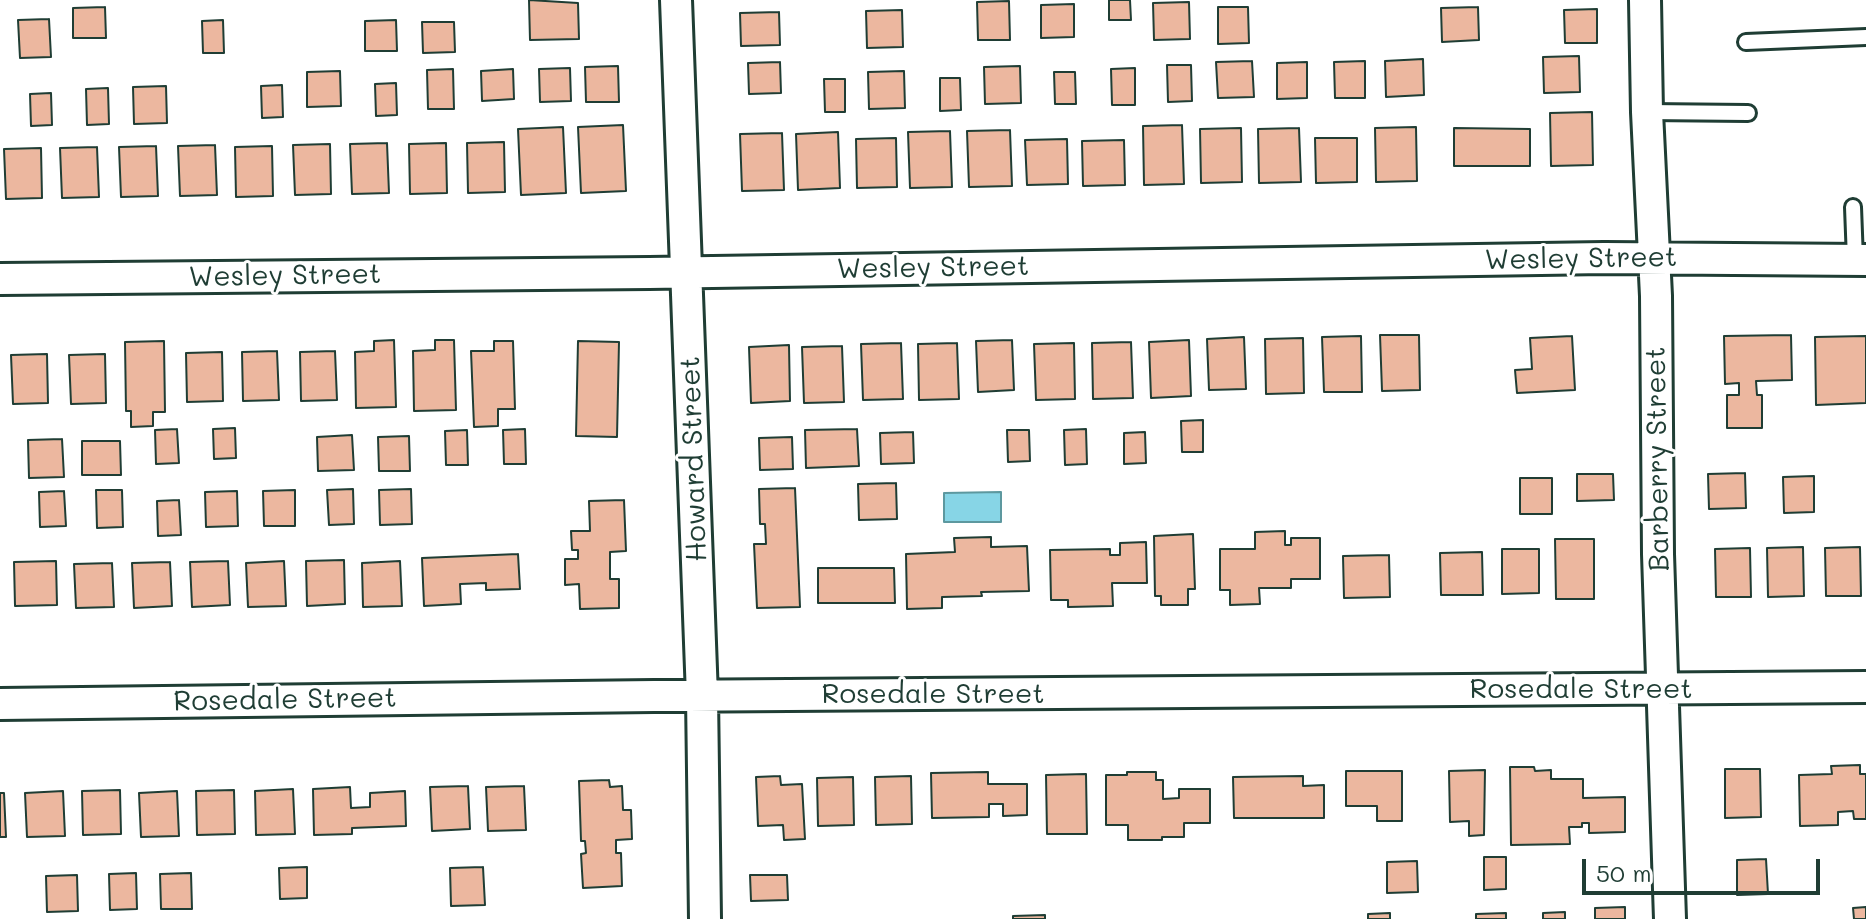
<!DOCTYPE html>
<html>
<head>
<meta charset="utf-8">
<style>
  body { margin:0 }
  #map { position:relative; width:1866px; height:919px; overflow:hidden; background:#fff; font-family:Mali,sans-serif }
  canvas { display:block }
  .scale { position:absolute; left:1582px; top:859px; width:238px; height:36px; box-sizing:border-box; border:4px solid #1f3d34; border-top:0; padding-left:10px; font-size:24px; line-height:28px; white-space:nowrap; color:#1f3d34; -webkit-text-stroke:6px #fff; paint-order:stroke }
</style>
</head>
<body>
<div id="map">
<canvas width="1866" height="919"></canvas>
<div class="scale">50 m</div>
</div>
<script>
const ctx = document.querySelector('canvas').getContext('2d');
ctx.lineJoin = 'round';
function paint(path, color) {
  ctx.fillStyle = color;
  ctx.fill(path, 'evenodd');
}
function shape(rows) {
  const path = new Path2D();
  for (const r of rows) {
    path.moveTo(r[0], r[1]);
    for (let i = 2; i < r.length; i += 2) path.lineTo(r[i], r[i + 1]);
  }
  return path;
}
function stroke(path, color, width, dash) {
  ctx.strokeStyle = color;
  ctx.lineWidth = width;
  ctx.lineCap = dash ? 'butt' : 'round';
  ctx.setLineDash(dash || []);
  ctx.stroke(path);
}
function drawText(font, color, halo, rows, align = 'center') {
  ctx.font = font + ' Mali,sans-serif';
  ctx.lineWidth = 6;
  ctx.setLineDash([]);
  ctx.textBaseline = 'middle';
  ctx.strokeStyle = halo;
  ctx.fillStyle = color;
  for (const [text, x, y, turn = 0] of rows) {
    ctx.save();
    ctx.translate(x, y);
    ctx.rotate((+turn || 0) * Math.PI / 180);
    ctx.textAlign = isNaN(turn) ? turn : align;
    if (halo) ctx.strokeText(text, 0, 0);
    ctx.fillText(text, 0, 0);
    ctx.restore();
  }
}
const water = shape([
  [1001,492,1001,522,944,522,944,493,1001,492]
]);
paint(water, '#87d5e6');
stroke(water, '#5d989f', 2);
const building = shape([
  [529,0,578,3,579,39,530,40,529,0],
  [1109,0,1130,0,1131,20,1109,20,1109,0],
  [1009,1,1010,40,978,40,977,2,1009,1],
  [1189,2,1190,39,1154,40,1153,3,1189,2],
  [1074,4,1074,37,1041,38,1041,5,1074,4],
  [105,7,106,38,73,38,73,8,105,7],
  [1218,7,1248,7,1249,43,1218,44,1218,7],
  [1478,7,1479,40,1442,42,1441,8,1478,7],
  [1597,9,1597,43,1565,43,1564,10,1597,9],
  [902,10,903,47,867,48,866,11,902,10],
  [779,12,780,45,741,46,740,13,779,12],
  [49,19,51,57,20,58,18,20,49,19],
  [223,20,224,53,203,53,202,21,223,20],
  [396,20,397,51,365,51,365,21,396,20],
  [422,22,454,22,455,52,423,53,422,22],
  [1579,56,1580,92,1544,93,1543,57,1579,56],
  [1423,59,1424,95,1386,97,1385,61,1423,59],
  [1252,61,1254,97,1218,98,1216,62,1252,61],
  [1365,61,1365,98,1335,98,1334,62,1365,61],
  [780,62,781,93,749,94,748,63,780,62],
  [1307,62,1307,98,1277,99,1277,63,1307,62],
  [1167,65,1191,65,1192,101,1168,102,1167,65],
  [618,66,619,102,586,102,585,67,618,66],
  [1020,66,1021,103,985,104,984,67,1020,66],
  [570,68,571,101,540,102,539,69,570,68],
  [1135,68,1135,105,1112,105,1111,69,1135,68],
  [453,69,454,109,428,109,427,70,453,69],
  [513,69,514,99,482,101,481,71,513,69],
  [340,71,341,106,307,107,307,72,340,71],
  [904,71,905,108,869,109,868,72,904,71],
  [1054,72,1075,72,1076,104,1055,104,1054,72],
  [940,78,960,78,961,110,940,111,940,78],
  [824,79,845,79,845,112,825,112,824,79],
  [396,83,397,115,376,116,375,84,396,83],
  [282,85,283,117,262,118,261,86,282,85],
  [166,86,167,123,134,124,133,87,166,86],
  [108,88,109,124,87,125,86,89,108,88],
  [51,93,52,125,31,126,30,94,51,93],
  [1592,112,1593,165,1551,166,1550,113,1592,112],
  [623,125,626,191,581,193,578,127,623,125],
  [1182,125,1184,184,1144,185,1143,126,1182,125],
  [563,127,566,193,521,195,518,129,563,127],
  [1416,127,1417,181,1376,182,1375,128,1416,127],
  [1241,128,1242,182,1201,183,1200,129,1241,128],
  [1299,128,1301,182,1259,183,1258,129,1299,128],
  [1454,128,1530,129,1530,166,1454,166,1454,128],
  [1010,130,1012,186,969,187,967,131,1010,130],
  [950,131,952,187,910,188,908,132,950,131],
  [838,132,840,188,798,190,796,134,838,132],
  [782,133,784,190,742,191,740,134,782,133],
  [896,138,897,187,857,188,856,139,896,138],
  [1315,138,1357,138,1357,182,1316,183,1315,138],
  [1067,139,1068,184,1027,185,1025,140,1067,139],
  [1124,140,1125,185,1083,186,1082,141,1124,140],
  [504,142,505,192,468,193,467,143,504,142],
  [387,143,389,193,352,194,350,144,387,143],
  [446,143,447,193,410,194,409,144,446,143],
  [330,144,331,194,295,195,293,145,330,144],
  [215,145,217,195,180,196,178,146,215,145],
  [156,146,158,196,121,197,119,147,156,146],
  [272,146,273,196,236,197,235,147,272,146],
  [97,147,99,197,62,198,60,148,97,147],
  [41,148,42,198,6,199,4,149,41,148],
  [1380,335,1419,335,1420,390,1382,391,1380,335],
  [1791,335,1792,380,1756,381,1757,395,1762,395,1762,428,1727,428,1727,395,1739,395,1739,383,1725,384,1724,336,1791,335],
  [1361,336,1362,392,1324,392,1322,337,1361,336],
  [1572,336,1575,390,1517,393,1515,370,1532,369,1530,338,1572,336],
  [1866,336,1866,403,1816,405,1815,337,1866,336],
  [1244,337,1246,389,1209,390,1207,339,1244,337],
  [1303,338,1304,393,1266,394,1265,339,1303,338],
  [394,340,396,407,356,408,355,352,374,351,374,341,394,340],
  [435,340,454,340,456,410,414,411,413,351,435,350,435,340],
  [1012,340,1014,390,978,392,976,341,1012,340],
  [1189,340,1191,396,1151,398,1149,342,1189,340],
  [164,341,165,412,153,412,153,426,131,427,131,411,126,411,125,342,164,341],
  [494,341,513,341,515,409,498,409,498,426,474,427,471,351,494,351,494,341],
  [578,341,619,342,617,437,576,436,578,341],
  [1131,342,1133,398,1093,399,1092,343,1131,342],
  [901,343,903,399,863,400,861,344,901,343],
  [957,343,959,399,919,400,918,344,957,343],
  [1074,343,1075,399,1036,400,1034,344,1074,343],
  [789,345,790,401,751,403,749,347,789,345],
  [842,346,844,402,804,403,802,347,842,346],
  [277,351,279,400,243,401,242,352,277,351],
  [335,351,337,400,301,401,300,352,335,351],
  [222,352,223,401,187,402,186,353,222,352],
  [47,354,48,403,13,404,11,355,47,354],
  [105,354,106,403,71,404,69,355,105,354],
  [1203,420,1203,452,1182,452,1181,421,1203,420],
  [235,428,236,458,214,459,213,429,235,428],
  [177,429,179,463,156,464,155,430,177,429],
  [525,429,526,464,504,464,503,430,525,429],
  [857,429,859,466,806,468,805,430,857,429],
  [1086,429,1087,464,1065,465,1064,430,1086,429],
  [467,430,468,465,446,465,445,431,467,430],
  [1007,430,1029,430,1030,461,1008,462,1007,430],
  [913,432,914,463,881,464,880,433,913,432],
  [1145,432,1146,463,1124,464,1124,433,1145,432],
  [352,435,354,470,318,471,317,437,352,435],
  [409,436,410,471,379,471,378,437,409,436],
  [792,437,793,469,760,470,759,438,792,437],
  [62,439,64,477,29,478,28,440,62,439],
  [82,441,120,441,121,475,82,475,82,441],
  [1745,473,1746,508,1709,509,1708,474,1745,473],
  [1577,474,1613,474,1614,500,1577,501,1577,474],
  [1814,476,1814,512,1784,513,1783,477,1814,476],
  [1520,478,1552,478,1552,514,1520,514,1520,478],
  [896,483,897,519,859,520,858,484,896,483],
  [795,488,800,607,757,608,754,544,766,544,765,524,760,524,759,489,795,488],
  [353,489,354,524,329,525,327,490,353,489],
  [411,489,412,524,380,525,379,490,411,489],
  [96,490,122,490,123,527,97,528,96,490],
  [295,490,295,526,264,526,263,491,295,490],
  [64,491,66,526,40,527,39,492,64,491],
  [237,491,238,526,206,527,205,492,237,491],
  [179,500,181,535,158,536,157,501,179,500],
  [624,500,626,551,610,552,610,579,619,579,619,608,580,609,579,584,565,585,565,559,578,559,578,550,572,550,571,531,590,531,589,501,624,500],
  [1285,531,1285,545,1291,545,1291,538,1320,538,1320,579,1291,579,1291,588,1259,588,1260,604,1230,605,1230,590,1220,590,1220,549,1255,549,1255,532,1285,531],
  [1193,534,1195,589,1188,589,1188,605,1161,605,1161,596,1155,596,1154,536,1193,534],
  [991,537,991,547,1027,546,1029,591,981,592,982,596,942,597,942,608,907,609,906,554,955,552,954,538,991,537],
  [1555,539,1594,539,1594,599,1556,599,1555,539],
  [1146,542,1147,583,1112,583,1113,606,1068,607,1068,600,1051,600,1050,550,1110,549,1110,555,1120,555,1120,543,1146,542],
  [1803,547,1804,596,1768,597,1767,548,1803,547],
  [1860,547,1861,596,1826,596,1825,548,1860,547],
  [1750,548,1751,597,1716,597,1715,549,1750,548],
  [1502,549,1539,549,1539,593,1502,594,1502,549],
  [1482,552,1483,595,1441,595,1440,553,1482,552],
  [518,554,520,589,486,590,486,583,460,584,461,604,424,606,422,558,518,554],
  [1389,555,1390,597,1344,598,1343,556,1389,555],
  [344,560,345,604,307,606,306,561,344,560],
  [56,561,57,605,15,606,14,562,56,561],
  [228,561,230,605,192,607,190,562,228,561],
  [284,561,286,606,248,607,246,563,284,561],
  [400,561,402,606,363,607,362,563,400,561],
  [170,562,172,606,134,608,132,563,170,562],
  [112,563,114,607,76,608,74,564,112,563],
  [818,568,894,568,895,603,818,603,818,568],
  [1860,765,1860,774,1866,774,1866,819,1854,819,1853,811,1838,812,1838,825,1800,826,1799,775,1832,774,1831,766,1860,765],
  [1510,767,1534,767,1535,771,1551,770,1551,779,1583,779,1583,798,1625,797,1625,832,1589,833,1589,823,1582,823,1582,827,1569,827,1570,844,1511,845,1510,767],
  [1725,769,1760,769,1761,817,1725,818,1725,769],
  [1485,770,1484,835,1469,836,1469,821,1450,822,1449,771,1485,770],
  [1346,771,1402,771,1402,821,1377,821,1377,806,1346,806,1346,771],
  [988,772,988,784,1027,784,1027,815,1003,816,1003,804,989,804,989,817,932,818,931,773,988,772],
  [1127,772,1156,772,1156,780,1163,780,1163,799,1179,798,1179,789,1210,789,1210,823,1184,823,1184,837,1162,837,1162,840,1128,840,1128,825,1106,825,1106,775,1127,775,1127,772],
  [1086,774,1087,834,1047,834,1046,775,1086,774],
  [780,776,781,785,802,784,805,839,784,840,783,825,758,826,756,777,780,776],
  [911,776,912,824,876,825,875,777,911,776],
  [1303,776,1303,786,1324,785,1324,818,1234,818,1233,777,1303,776],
  [853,777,854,825,818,826,817,778,853,777],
  [609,780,610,787,622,786,623,810,631,810,632,839,616,840,616,853,621,853,622,886,583,888,581,854,586,853,585,841,581,841,579,781,609,780],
  [468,786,470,829,432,831,430,787,468,786],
  [524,786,526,830,488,831,486,787,524,786],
  [350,787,351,808,370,807,370,793,405,791,406,826,352,828,352,834,314,835,313,789,350,787],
  [293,789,295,834,256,835,255,791,293,789],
  [120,790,121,834,83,835,82,791,120,790],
  [234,790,235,834,197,835,196,791,234,790],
  [63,791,65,836,27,837,25,793,63,791],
  [177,791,179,836,141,837,139,793,177,791],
  [0,793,4,793,6,837,0,837,0,793],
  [1484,857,1506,857,1506,889,1484,890,1484,857],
  [1766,859,1768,894,1737,895,1737,860,1766,859],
  [1417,861,1418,892,1387,893,1387,862,1417,861],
  [307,867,307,898,280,899,279,868,307,867],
  [483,867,485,905,451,906,450,868,483,867],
  [136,873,137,909,110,910,109,874,136,873],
  [191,873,192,909,161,909,160,874,191,873],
  [77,875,78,911,47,912,46,876,77,875],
  [750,875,787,875,788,900,751,901,750,875],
  [1625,907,1625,919,1595,919,1595,908,1625,907],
  [1866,907,1866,919,1854,919,1853,908,1866,907],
  [1565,912,1565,919,1543,919,1543,913,1565,912],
  [1390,913,1390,919,1368,919,1368,914,1390,913],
  [1506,913,1506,919,1476,919,1476,914,1506,913],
  [1045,915,1045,919,1013,919,1013,916,1045,915]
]);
paint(building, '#ecb79f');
stroke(building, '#1f3d34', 2);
const lane = shape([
  [1746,42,1866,37],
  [1647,112,1748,113],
  [1853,207,1855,260]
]);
const street = shape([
  [676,0,702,696,705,919],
  [1645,0,1647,112,1656,296,1658,554,1670,919],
  [0,279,649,273,1604,258,1866,260],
  [0,704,654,696,1866,687]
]);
stroke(lane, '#1f3d34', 20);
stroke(street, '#1f3d34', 36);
stroke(lane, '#fff', 14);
stroke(street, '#fff', 30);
drawText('28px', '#1f3d34', '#fff', [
  ["Wesley Street",1581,259,-1],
  ["Wesley Street",933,268,-1],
  ["Wesley Street",285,276,-1],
  ["Howard Street",694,459,-92],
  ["Barberry Street",1658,459,-91],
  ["Rosedale Street",1581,689],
  ["Rosedale Street",933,694],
  ["Rosedale Street",285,700,-1]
]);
</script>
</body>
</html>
